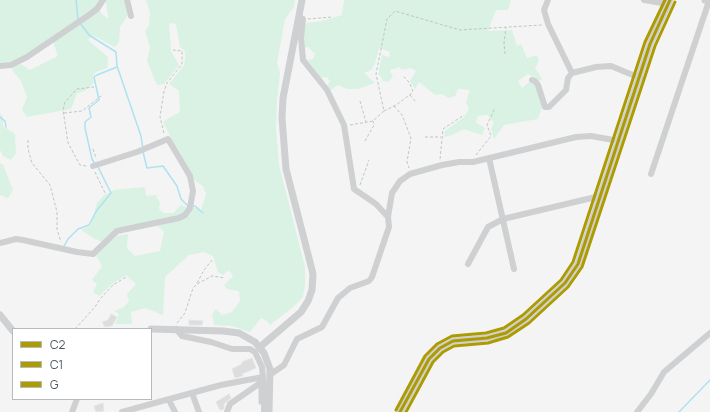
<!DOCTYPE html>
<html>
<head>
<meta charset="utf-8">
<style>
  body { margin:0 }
  #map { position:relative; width:710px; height:412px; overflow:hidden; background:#f4f4f4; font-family:Manrope,sans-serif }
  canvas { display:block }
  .legend { position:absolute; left:12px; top:328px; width:140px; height:72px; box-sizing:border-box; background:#fff; border:1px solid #b7bbc0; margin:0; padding:5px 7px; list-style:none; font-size:12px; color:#4a5661 }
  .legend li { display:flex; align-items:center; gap:8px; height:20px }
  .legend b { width:20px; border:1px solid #b7bbc0 }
</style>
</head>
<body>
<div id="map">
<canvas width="710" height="412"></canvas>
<ul class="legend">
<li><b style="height:5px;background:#ad9b03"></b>C2</li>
<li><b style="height:5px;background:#ad9b03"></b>C1</li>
<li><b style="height:5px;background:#ad9b03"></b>G</li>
</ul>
</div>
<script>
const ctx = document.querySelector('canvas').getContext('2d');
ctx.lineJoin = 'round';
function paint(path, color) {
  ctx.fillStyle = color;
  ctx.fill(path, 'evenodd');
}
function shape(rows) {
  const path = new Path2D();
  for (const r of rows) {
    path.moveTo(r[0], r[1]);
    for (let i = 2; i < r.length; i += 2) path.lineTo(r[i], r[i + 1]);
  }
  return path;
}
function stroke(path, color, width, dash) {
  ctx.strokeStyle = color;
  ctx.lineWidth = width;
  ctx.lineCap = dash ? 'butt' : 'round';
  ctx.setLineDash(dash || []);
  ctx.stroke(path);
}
paint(shape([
  [0,0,99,0,96,7,32,51,11,62,0,63],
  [105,0,124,0,128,15,120,27,119,42,115,47,92,35,88,40,108,57,107,68,96,72,93,76,94,83,85,91,77,93,71,109,27,117,22,110,27,97,21,81,12,70,13,67,21,64,30,70,58,56,53,42,99,10,103,15,109,19],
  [146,0,295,0,294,7,285,19,277,63,280,73,277,101,276,129,279,165,305,267,305,285,303,297,292,308,270,325,267,321,261,318,250,332,232,326,214,325,212,314,216,309,222,315,232,312,240,301,239,291,227,289,224,285,233,276,229,270,223,275,218,272,213,256,204,252,189,255,165,277,163,315,145,308,131,312,132,324,115,324,119,314,114,311,124,307,129,301,127,294,136,284,126,275,112,284,99,296,93,292,97,284,92,280,102,266,96,255,110,242,117,236,128,234,127,248,135,256,160,251,164,231,157,226,183,219,193,207,201,210,206,194,203,186,195,181,163,123,167,119,180,112,179,91,169,84,184,65,185,59,185,51,180,47,176,24,169,23,171,51,179,65,164,84,157,85,147,61,150,47,145,31,149,26,150,12],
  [344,0,511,0,508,10,496,10,488,31,512,30,517,46,521,44,527,58,537,55,539,61,535,68,542,79,540,81,528,74,518,81,522,88,529,82,534,83,537,86,542,107,538,119,504,125,494,139,491,129,494,123,488,115,478,116,476,122,485,128,482,135,464,129,452,135,444,137,445,131,464,117,469,109,466,102,470,90,458,89,455,96,448,98,442,94,435,95,419,82,415,89,410,81,416,71,410,68,402,70,399,67,395,69,391,69,390,72,393,77,388,82,383,81,381,77,378,74,382,55,389,57,390,52,379,48,375,64,371,70,364,73,375,83,358,89,347,89,338,85,331,90,327,86,330,81,327,77,320,78,307,60,313,59,315,54,308,47,304,48,304,27,307,23,322,21,342,15],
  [0,113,3,117,3,126,15,134,16,153,11,160,3,156,0,150],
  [0,163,3,165,13,190,8,198,0,195],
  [145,187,146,196,156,195,160,203,159,209,164,213,173,213,181,205,188,208,184,214,118,229,105,243,95,239,81,230,90,226,97,203,103,196,114,190]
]), '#d9f2e3');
stroke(shape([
  [76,0,78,20],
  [80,23,89,35,116,52,117,66,141,136,143,149],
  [0,117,5,121,6,127],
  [143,152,147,168,163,166,177,186,181,199,188,206],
  [95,164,92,159,85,128,85,122,91,117,89,108,99,100,94,77,97,75,117,67],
  [192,206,195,206,203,213],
  [64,246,68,239,78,229,89,225,97,210,111,193,98,167],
  [679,412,710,380]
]), '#aee2f0', 1.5);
const building = shape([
  [111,314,117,317,112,326,105,327,102,322,108,320,111,314],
  [189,320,203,321,202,325,189,325,189,320],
  [252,358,256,368,242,374,243,376,235,378,232,369,242,364,242,362,252,358],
  [229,394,231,398,224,404,224,409,220,410,216,402,229,394],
  [103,403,104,411,96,412,94,406,103,403]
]);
paint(building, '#ddddde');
stroke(building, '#e5e6e7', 1);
stroke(shape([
  [308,19,332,17],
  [505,54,504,43,506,28],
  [410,95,416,102],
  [360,101,366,122],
  [394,106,402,115,411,138,407,162,409,168],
  [384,111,396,105,411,94,413,91,409,82,403,76],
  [64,113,82,111,101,96],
  [350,125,373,121,384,111,376,74,387,19,395,11,460,30,542,25],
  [164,133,160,117,164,91,167,83,182,64,182,51,173,50],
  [425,137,441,137],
  [28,140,28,149,32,163,50,185,57,212,57,229,61,242],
  [365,141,374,125,373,121],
  [93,149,96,158],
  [476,155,491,136,487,125,495,108],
  [440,159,443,129,464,115],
  [86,166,80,165,68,143,63,110,65,102,77,89,94,87],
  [95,172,106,195],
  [360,185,369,160],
  [197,283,204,270,212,260],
  [177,323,185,313,193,288,197,284,212,276,225,278],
  [75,329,95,307,100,299,113,285,126,277]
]), '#bcc7c4', 1, [3, 2]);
stroke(shape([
  [260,403,260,383]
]), '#ced0d2', 3);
stroke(shape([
  [127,0,131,16],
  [548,0,544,10,548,24,572,73,596,67,611,66,640,78],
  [644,0,668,4],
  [299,17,303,19,301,38,303,60,327,90,344,125,354,189,376,204,388,217],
  [0,66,11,65,27,57,89,15,97,9,103,0],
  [532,80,535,81,538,85,545,107,549,107,566,90,568,78,572,73],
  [489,158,514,269],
  [651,174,709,1],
  [0,243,16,239,23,240,77,252,93,254,117,231,179,218,185,215,190,208,193,191,190,176,168,139,137,152,93,166],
  [468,264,488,227,503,219,600,196],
  [176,329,182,336,211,342,232,349,250,349,255,352,262,367,264,390,264,412],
  [271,374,284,365,297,339,322,327,338,298,350,288,369,281,372,277,389,227,388,217,392,193,400,181,410,174,442,165,459,162,473,162,576,137,591,136,619,141],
  [192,393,199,412],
  [169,400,175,412],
  [72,412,77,399],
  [122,412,221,385,263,377],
  [227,412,230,404,263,381],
  [637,412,651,394,664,372,710,333]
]), '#ced0d2', 6);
stroke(shape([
  [705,0,710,1],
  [0,315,13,331],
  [151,329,223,331,239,333,255,342,264,353,270,369,269,412],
  [260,347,301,312,308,301,312,290,313,274,309,258,286,169,282,118,283,98,302,0],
  [400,412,429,359,440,348,453,341,487,338,506,333,526,319,565,283,578,264,650,44,670,0]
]), '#ced0d2', 7);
stroke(shape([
  [400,412,429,359,440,348,453,341,487,338,506,333,526,319,565,283,578,264,650,44,670,0]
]), '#ad9b03', 3);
stroke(shape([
  [406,412,433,362,443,352,454,346,488,343,508,337,529,323,568,287,582,267,655,46,675,2]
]), '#ad9b03', 3);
stroke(shape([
  [396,410,425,356,437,344,452,336,486,333,504,328,523,315,561,280,573,262,645,42,665,0]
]), '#ad9b03', 3);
</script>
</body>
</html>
